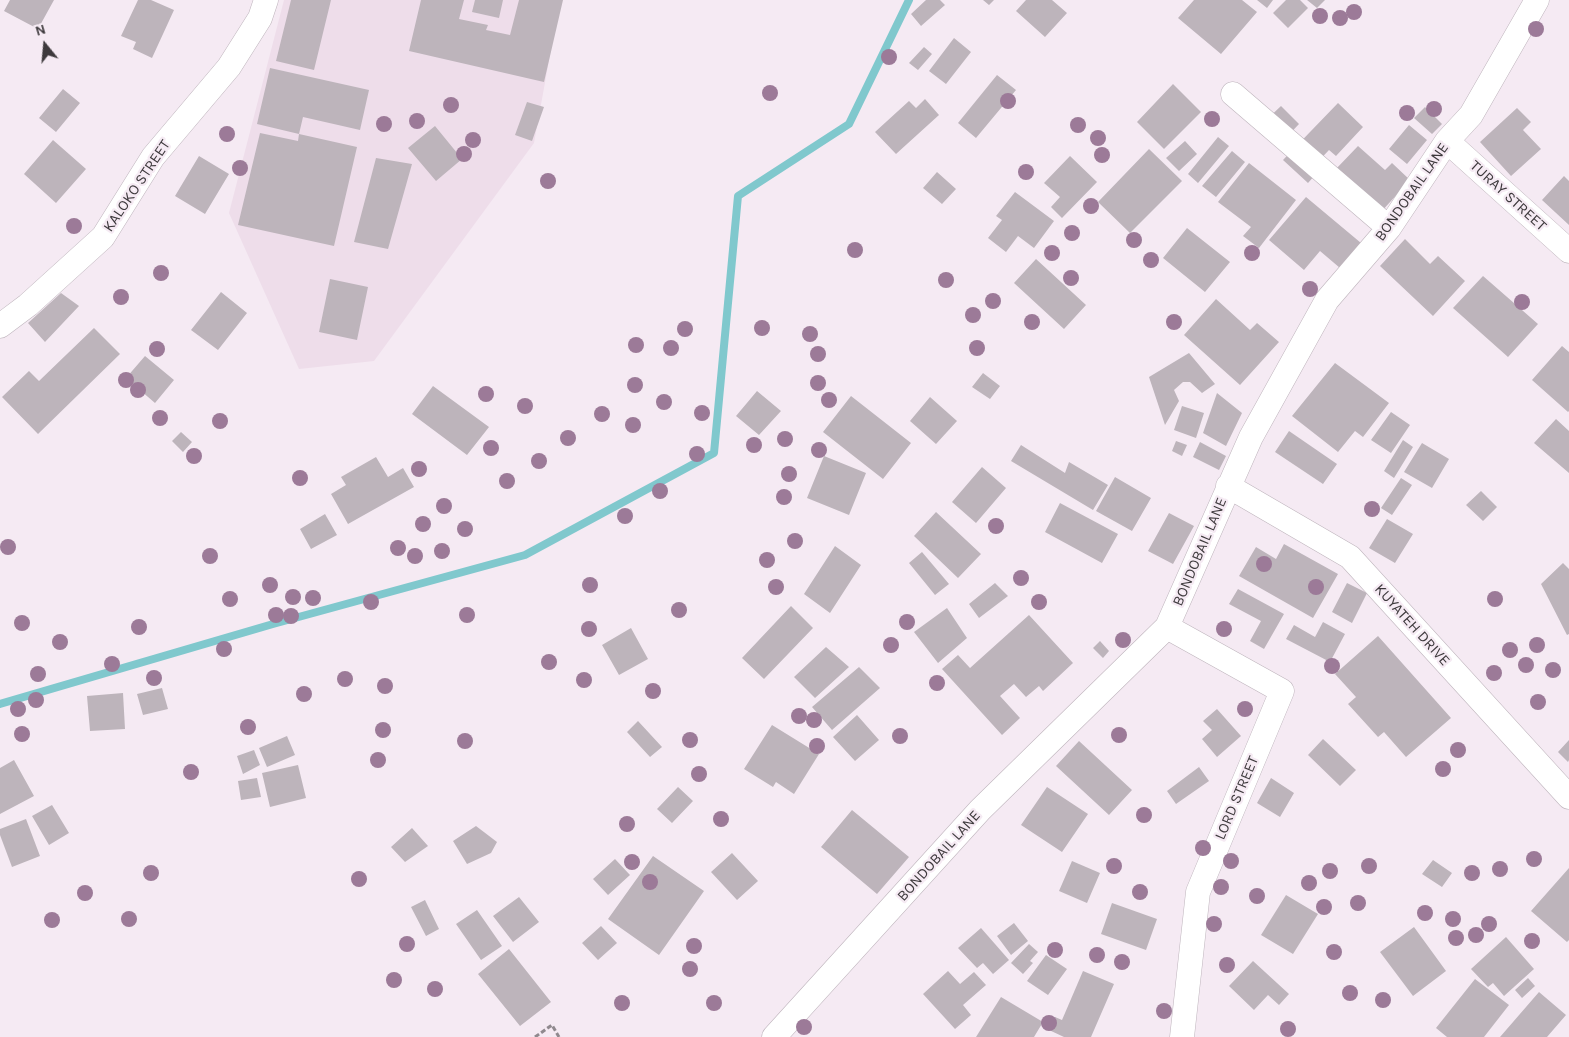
<!DOCTYPE html>
<html>
<head>
<meta charset="utf-8">
<style>
  body { margin:0 }
  #map { position:relative; width:1569px; height:1037px; overflow:hidden; background:#f5eaf3; font-family:Karla,sans-serif }
  canvas { display:block }
  .north { position:absolute; left:20px; top:20px; width:50px; height:50px; -webkit-text-stroke:4px #f5eaf3; paint-order:stroke; rotate:343deg; font-size:14px; font-weight:700; line-height:20px; text-align:center; color:#3d393c }
  .north::after { content:''; display:block; margin:auto; width:18px; height:22px; background:#3d393c; clip-path:polygon(50% 0,100% 100%,50% 72%,0 100%) }
</style>
</head>
<body>
<div id="map">
<canvas width="1569" height="1037"></canvas>
<div class="north">N</div>
</div>
<script>
const ctx = document.querySelector('canvas').getContext('2d');
ctx.lineJoin = 'round';
function paint(path, color) {
  ctx.fillStyle = color;
  ctx.fill(path, 'evenodd');
}
function shape(rows) {
  const path = new Path2D();
  for (const r of rows) {
    path.moveTo(r[0], r[1]);
    for (let i = 2; i < r.length; i += 2) path.lineTo(r[i], r[i + 1]);
  }
  return path;
}
function stroke(path, color, width, dash) {
  ctx.strokeStyle = color;
  ctx.lineWidth = width;
  ctx.lineCap = dash ? 'butt' : 'round';
  ctx.setLineDash(dash || []);
  ctx.stroke(path);
}
function drawText(font, color, halo, rows, align = 'center') {
  ctx.font = font + ' Karla,sans-serif';
  ctx.lineWidth = 4.5;
  ctx.setLineDash([]);
  ctx.textBaseline = 'middle';
  ctx.strokeStyle = halo;
  ctx.fillStyle = color;
  for (const [text, x, y, turn = 0] of rows) {
    ctx.save();
    ctx.translate(x, y);
    ctx.rotate((+turn || 0) * Math.PI / 180);
    ctx.textAlign = isNaN(turn) ? turn : align;
    if (halo) ctx.strokeText(text, 0, 0);
    ctx.fillText(text, 0, 0);
    ctx.restore();
  }
}
paint(shape([
  [284,0,560,0,534,143,374,361,299,369,229,213]
]), '#eeddea');
stroke(shape([
  [0,704,273,624,525,555,714,453,738,196,849,124,909,0]
]), '#80c8cd', 8);
paint(shape([
  [10,0,54,0,38,29,4,11],
  [138,0,151,0,174,10,152,58,133,49,136,42,121,36],
  [291,0,331,0,314,70,276,61],
  [421,0,464,0,459,19,488,25,486,30,510,35,519,0,563,0,544,82,409,51],
  [475,0,503,0,499,18,472,12],
  [926,0,940,0,945,5,921,26,911,14],
  [983,0,994,0,989,5],
  [1026,0,1052,0,1067,13,1045,37,1016,11],
  [1194,0,1242,0,1257,12,1221,54,1178,18],
  [1257,0,1273,0,1267,8],
  [1286,0,1300,0,1308,8,1288,28,1273,13],
  [1307,0,1325,0,1317,8],
  [954,38,971,52,946,84,929,71],
  [924,47,932,54,918,70,909,63],
  [270,68,369,90,360,130,303,117,299,134,257,124],
  [997,75,1016,90,976,138,958,123],
  [1173,84,1201,112,1164,149,1137,122],
  [63,89,80,103,56,132,39,118],
  [925,99,939,115,896,154,875,132,909,101,916,108],
  [527,102,544,107,532,141,515,135],
  [1338,103,1363,127,1336,156,1329,150,1311,169,1316,174,1308,183,1283,160],
  [1281,106,1299,124,1280,144,1261,125],
  [1425,107,1442,124,1432,134,1414,118],
  [1517,108,1531,122,1523,130,1541,149,1511,176,1480,142],
  [1409,125,1427,140,1407,164,1389,149],
  [435,126,462,159,436,181,408,148],
  [260,133,298,141,299,134,357,147,334,246,238,225],
  [1218,137,1229,146,1198,183,1188,174],
  [53,140,86,169,56,203,24,174],
  [1185,141,1197,154,1179,171,1166,158],
  [1358,146,1385,170,1392,163,1410,180,1381,212,1335,170],
  [1149,149,1182,181,1130,233,1098,202],
  [1232,151,1245,162,1216,197,1202,186],
  [199,156,229,174,205,214,175,196],
  [1070,156,1097,182,1062,218,1051,207,1060,197,1044,183],
  [376,158,412,164,388,249,354,242],
  [1249,163,1296,200,1259,248,1243,236,1251,227,1218,202],
  [937,172,956,189,942,204,923,188],
  [1564,176,1569,181,1569,225,1542,200],
  [1015,192,1054,221,1034,248,1018,236,1006,252,988,238,1002,220,996,216],
  [1306,197,1361,243,1340,268,1320,251,1304,270,1269,240],
  [1187,228,1230,262,1205,292,1163,258],
  [1405,239,1430,264,1438,256,1465,281,1433,316,1380,266],
  [1036,259,1086,305,1064,329,1014,283],
  [1483,276,1538,324,1508,357,1453,308],
  [330,279,368,287,357,340,319,332],
  [221,292,247,313,218,350,191,330],
  [61,293,79,306,45,342,28,323],
  [1216,299,1250,330,1257,323,1279,342,1240,385,1184,335],
  [94,328,120,354,38,434,2,397,29,371,39,381],
  [1562,346,1569,352,1569,411,1568,412,1532,380],
  [1189,353,1215,384,1202,393,1190,382,1183,382,1174,390,1179,401,1165,425,1149,377],
  [145,356,174,380,155,403,126,378],
  [1335,363,1389,403,1363,437,1355,431,1338,452,1292,416],
  [983,373,1000,386,990,399,972,387],
  [433,386,489,427,467,455,412,414],
  [757,391,781,411,759,435,736,416],
  [1217,393,1242,413,1226,446,1203,433],
  [851,396,911,443,883,479,823,432],
  [930,397,957,421,936,444,910,421],
  [1182,406,1204,413,1196,438,1174,430],
  [1391,412,1410,425,1391,453,1371,440],
  [1556,419,1569,431,1569,473,1534,443],
  [1289,431,1337,464,1323,484,1275,452],
  [181,432,192,442,183,452,172,441],
  [1403,440,1413,447,1394,478,1384,471],
  [1176,441,1187,445,1182,456,1172,451],
  [1200,442,1226,456,1219,470,1193,457],
  [1422,443,1449,459,1432,488,1404,472],
  [1021,445,1065,473,1069,462,1108,485,1093,510,1011,461],
  [824,456,866,473,849,515,807,498],
  [376,457,388,477,403,468,414,487,348,524,331,494,346,485,341,477],
  [982,467,1006,488,976,523,952,502],
  [1115,477,1151,498,1132,531,1096,511],
  [1401,478,1412,485,1392,515,1381,508],
  [1481,491,1497,507,1483,521,1466,505],
  [1060,503,1118,534,1102,563,1045,532],
  [936,512,981,554,958,578,914,536],
  [1169,513,1194,526,1173,564,1148,551],
  [325,514,337,535,311,549,300,529],
  [1387,519,1413,534,1395,563,1369,548],
  [1284,544,1338,574,1313,618,1239,576,1256,547,1276,559],
  [835,546,861,565,830,613,804,594],
  [922,552,949,584,935,595,909,563],
  [1563,563,1569,569,1569,634,1567,635,1541,584],
  [995,583,1008,596,979,618,969,604],
  [1347,583,1367,593,1352,623,1332,612],
  [1238,589,1284,614,1264,649,1250,641,1261,621,1229,604],
  [791,606,813,628,764,679,742,658],
  [947,608,967,638,938,663,914,632],
  [1029,615,1073,663,1043,691,1039,686,1026,697,1014,684,1000,696,1020,718,1002,735,942,669,958,655,970,668],
  [1323,622,1345,634,1330,662,1286,639,1294,625,1315,637],
  [631,628,648,659,619,675,602,645],
  [1378,636,1451,718,1406,757,1384,732,1378,737,1348,704,1356,697,1335,674],
  [1100,641,1109,651,1103,658,1093,648],
  [826,647,849,667,815,698,794,677],
  [859,667,880,688,832,730,812,707],
  [162,688,168,709,143,715,137,694],
  [123,693,125,729,90,731,87,696],
  [1217,709,1241,736,1217,757,1202,739,1212,730,1203,721],
  [857,715,879,740,855,761,833,737],
  [638,721,662,747,650,757,627,732],
  [772,725,819,754,794,794,776,782,773,787,744,769],
  [287,736,295,755,267,767,259,748],
  [1323,739,1356,770,1340,786,1308,755],
  [1569,740,1569,760,1568,762,1558,752],
  [1079,741,1132,790,1109,815,1056,766],
  [254,750,260,765,243,774,237,756],
  [14,760,34,796,0,814,0,768],
  [298,765,306,798,270,807,262,773],
  [1199,767,1209,781,1176,804,1167,791],
  [257,778,261,797,241,800,238,781],
  [1271,778,1294,793,1280,817,1257,803],
  [678,787,693,801,672,823,657,809],
  [1047,787,1088,814,1062,852,1021,825],
  [52,805,69,833,49,845,32,816],
  [852,810,909,857,877,894,821,847],
  [26,819,40,856,12,867,0,835,0,829],
  [476,826,497,842,491,853,467,864,453,841],
  [412,828,428,846,405,862,391,847],
  [732,853,758,881,737,900,711,872],
  [653,856,704,891,659,955,608,919],
  [615,859,630,875,608,895,593,879],
  [1433,860,1452,873,1442,887,1422,874],
  [1072,861,1100,873,1087,903,1059,891],
  [1569,868,1569,940,1567,942,1531,911],
  [1286,895,1318,914,1293,954,1261,935],
  [519,897,539,922,513,942,493,916],
  [425,900,439,929,426,936,411,907],
  [1112,903,1157,919,1146,950,1101,934],
  [477,910,502,946,481,960,456,924],
  [1014,923,1028,941,1011,955,997,936],
  [601,926,617,943,598,960,582,943],
  [1414,927,1446,971,1413,996,1380,952],
  [981,928,1009,960,993,974,983,963,977,968,958,948],
  [1506,937,1534,969,1504,996,1493,983,1488,987,1471,969],
  [1029,944,1038,952,1030,961,1033,963,1023,974,1011,963],
  [509,949,551,1002,520,1026,478,974],
  [1046,955,1067,969,1048,995,1027,981],
  [1253,961,1289,994,1279,1005,1268,995,1254,1010,1229,986],
  [948,971,960,984,974,972,986,985,963,1005,971,1015,955,1029,923,994],
  [1083,971,1114,984,1091,1037,1064,1037,1049,1030,1055,1017,1062,1020],
  [1528,978,1535,986,1522,998,1515,990],
  [1475,979,1509,1005,1484,1037,1447,1037,1436,1028],
  [1539,992,1566,1015,1547,1037,1500,1037],
  [1001,997,1043,1022,1034,1037,976,1037]
]), '#bdb4bb');
const minor = shape([
  [1233,94,1389,228],
  [1447,141,1569,251],
  [0,326,28,305,103,237,153,157,229,67,260,18,266,0],
  [1228,486,1350,557,1569,797],
  [1167,627,1282,691,1198,892,1182,1037],
  [774,1037,980,810,1167,627,1251,437,1327,300,1389,228,1447,141,1471,115,1537,0]
]);
stroke(minor, '#beb4bc', 25);
stroke(shape([
  [535,1037,552,1025,559,1037]
]), '#90898e', 3, [5, 2.5]);
stroke(minor, '#fff', 24);
ctx.fillStyle = '#9c7a98';
for (const [x, y] of [
  [1354,12],
  [1320,16],
  [1340,18],
  [1536,29],
  [889,57],
  [770,93],
  [1008,101],
  [451,105],
  [1434,109],
  [1407,113],
  [1212,119],
  [417,121],
  [384,124],
  [1078,125],
  [227,134],
  [1098,138],
  [473,140],
  [464,154],
  [1102,155],
  [240,168],
  [1026,172],
  [548,181],
  [1091,206],
  [74,226],
  [1072,233],
  [1134,240],
  [855,250],
  [1052,253],
  [1252,253],
  [1151,260],
  [161,273],
  [1071,278],
  [946,280],
  [1310,289],
  [121,297],
  [993,301],
  [1522,302],
  [973,315],
  [1032,322],
  [1174,322],
  [762,328],
  [685,329],
  [810,334],
  [636,345],
  [671,348],
  [977,348],
  [157,349],
  [818,354],
  [126,380],
  [818,383],
  [635,385],
  [138,390],
  [486,394],
  [829,400],
  [664,402],
  [525,406],
  [702,413],
  [602,414],
  [160,418],
  [220,421],
  [633,425],
  [568,438],
  [785,439],
  [754,445],
  [491,448],
  [819,450],
  [697,454],
  [194,456],
  [539,461],
  [419,469],
  [789,474],
  [300,478],
  [507,481],
  [660,491],
  [784,497],
  [444,506],
  [1372,509],
  [625,516],
  [423,524],
  [996,526],
  [465,529],
  [795,541],
  [8,547],
  [398,548],
  [442,551],
  [210,556],
  [415,556],
  [767,560],
  [1264,564],
  [1021,578],
  [270,585],
  [590,585],
  [776,587],
  [1316,587],
  [293,597],
  [313,598],
  [230,599],
  [1495,599],
  [371,602],
  [1039,602],
  [679,610],
  [276,615],
  [467,615],
  [291,616],
  [907,622],
  [22,623],
  [139,627],
  [589,629],
  [1224,629],
  [1123,640],
  [60,642],
  [891,645],
  [1537,645],
  [224,649],
  [1510,650],
  [549,662],
  [112,664],
  [1526,665],
  [1332,666],
  [1553,670],
  [1494,673],
  [38,674],
  [154,678],
  [345,679],
  [584,680],
  [937,683],
  [385,686],
  [653,691],
  [304,694],
  [36,700],
  [1538,702],
  [18,709],
  [1245,709],
  [799,716],
  [814,720],
  [248,727],
  [383,730],
  [22,734],
  [1119,735],
  [900,736],
  [690,740],
  [465,741],
  [817,746],
  [1458,750],
  [378,760],
  [1443,769],
  [191,772],
  [699,774],
  [1144,815],
  [721,819],
  [627,824],
  [1203,848],
  [1534,859],
  [1231,861],
  [632,862],
  [1114,866],
  [1369,866],
  [1500,869],
  [1330,871],
  [151,873],
  [1472,873],
  [359,879],
  [650,882],
  [1309,883],
  [1221,887],
  [1140,892],
  [85,893],
  [1257,896],
  [1358,903],
  [1324,907],
  [1425,913],
  [129,919],
  [1453,919],
  [52,920],
  [1214,924],
  [1489,924],
  [1476,935],
  [1456,938],
  [1532,941],
  [407,944],
  [694,946],
  [1055,950],
  [1334,952],
  [1097,955],
  [1122,962],
  [1227,965],
  [690,969],
  [394,980],
  [435,989],
  [1350,993],
  [1383,1000],
  [622,1003],
  [714,1003],
  [1164,1011],
  [1049,1023],
  [804,1027],
  [1288,1029]
]) {
  ctx.beginPath();
  ctx.arc(x, y, 8, 0, 2 * Math.PI);
  ctx.fill();
}
drawText('15px', '#3d393c', '#f5eaf3', [
  ["KALOKO STREET",137,186,-56],
  ["BONDOBAIL LANE",1412,192,-55],
  ["TURAY STREET",1508,196,42],
  ["BONDOBAIL LANE",1200,552,-67],
  ["KUYATEH DRIVE",1412,625,48],
  ["LORD STREET",1237,798,-67],
  ["BONDOBAIL LANE",939,856,-48]
]);
</script>
</body>
</html>
